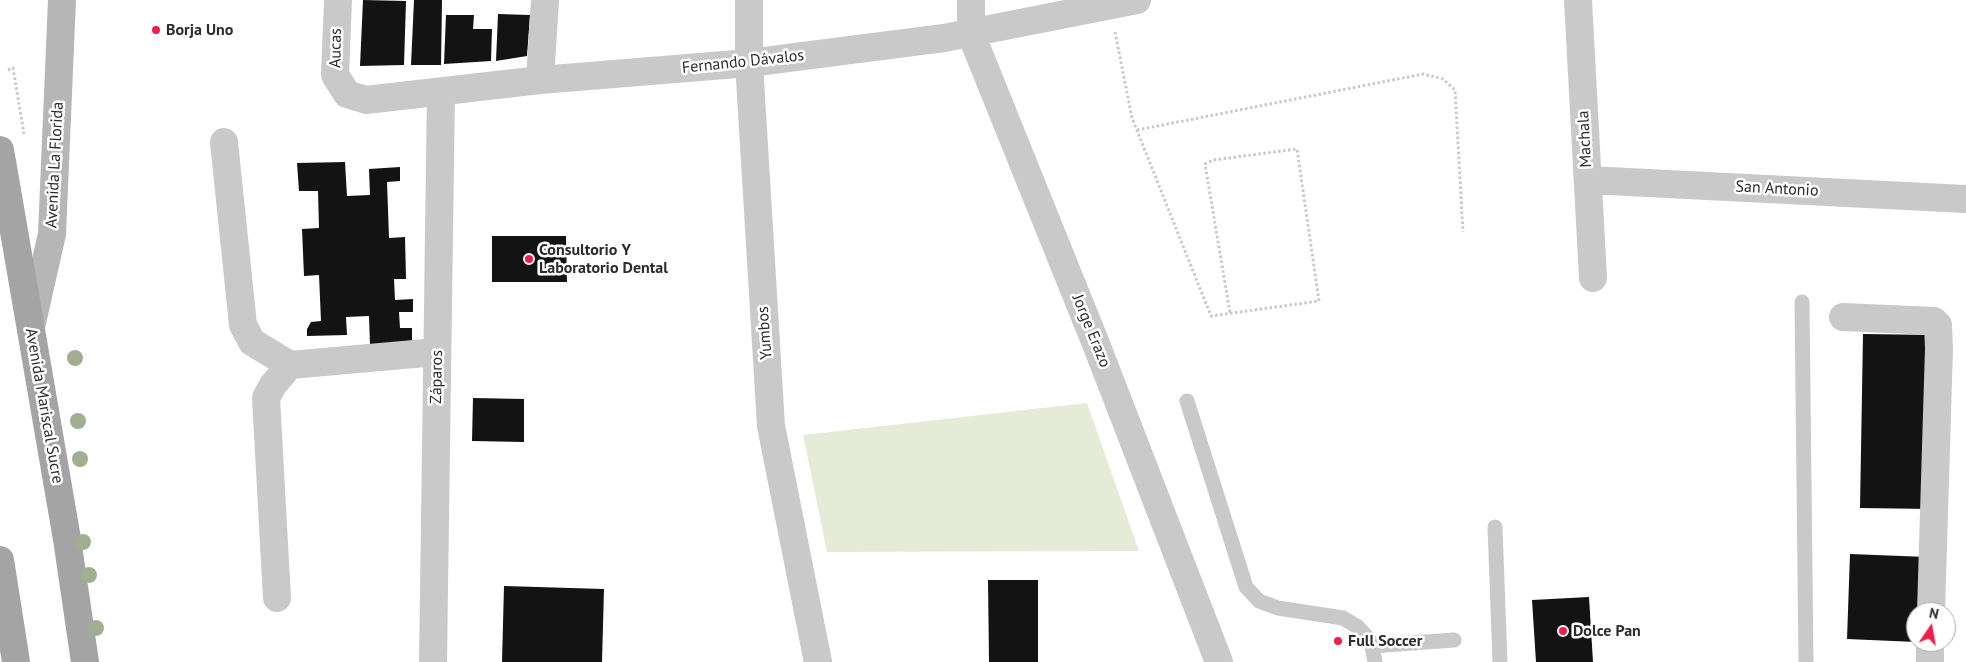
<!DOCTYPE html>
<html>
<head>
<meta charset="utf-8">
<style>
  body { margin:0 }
  #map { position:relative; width:1966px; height:662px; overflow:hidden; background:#fff; font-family:"PT Sans",sans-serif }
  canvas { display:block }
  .north { position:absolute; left:1906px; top:602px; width:50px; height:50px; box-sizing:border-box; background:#fff; border:1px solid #ababab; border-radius:50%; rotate:12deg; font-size:14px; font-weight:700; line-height:20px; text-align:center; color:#2c2c2c }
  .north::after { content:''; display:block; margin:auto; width:18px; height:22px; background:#f41d47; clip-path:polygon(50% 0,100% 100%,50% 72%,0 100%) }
</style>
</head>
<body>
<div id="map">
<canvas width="1966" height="662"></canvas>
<div class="north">N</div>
</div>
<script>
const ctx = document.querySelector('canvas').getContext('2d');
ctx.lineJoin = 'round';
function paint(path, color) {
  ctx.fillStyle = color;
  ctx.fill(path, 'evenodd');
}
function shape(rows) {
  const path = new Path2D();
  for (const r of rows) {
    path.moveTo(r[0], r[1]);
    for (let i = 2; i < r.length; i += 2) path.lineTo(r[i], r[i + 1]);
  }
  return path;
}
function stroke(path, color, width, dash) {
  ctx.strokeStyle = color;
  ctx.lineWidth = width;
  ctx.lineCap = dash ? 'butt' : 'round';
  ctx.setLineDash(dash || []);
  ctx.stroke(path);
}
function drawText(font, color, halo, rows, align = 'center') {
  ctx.font = font + ' "PT Sans",sans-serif';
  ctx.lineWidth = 5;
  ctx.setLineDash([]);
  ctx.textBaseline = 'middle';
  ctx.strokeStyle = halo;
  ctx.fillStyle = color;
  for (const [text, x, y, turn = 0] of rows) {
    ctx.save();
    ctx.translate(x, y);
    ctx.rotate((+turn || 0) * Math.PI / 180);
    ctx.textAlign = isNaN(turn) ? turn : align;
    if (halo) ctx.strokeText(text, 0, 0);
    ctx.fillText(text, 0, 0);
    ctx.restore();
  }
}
paint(shape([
  [1087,403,1139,551,827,552,803,435]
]), '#e5ebd7');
paint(shape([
  [363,0,406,1,404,65,360,66],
  [414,0,442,0,441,65,411,65],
  [498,14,530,15,527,56,496,61],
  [446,15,474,15,473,29,492,29,491,61,444,64],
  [345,162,347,196,370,195,369,169,400,167,400,181,387,182,389,238,405,237,406,279,394,279,395,300,413,299,413,312,399,312,400,328,412,328,412,344,370,345,369,316,346,317,347,335,307,336,307,329,311,322,321,321,319,275,304,276,302,229,319,228,318,191,299,191,297,163],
  [492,236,566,236,567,282,492,282],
  [1863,334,1934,335,1931,509,1860,508],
  [473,398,524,399,524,442,472,441],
  [1850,554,1927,557,1925,612,1916,612,1916,642,1847,639],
  [988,580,1038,580,1038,662,989,662],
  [504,586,604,589,602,662,502,662],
  [1589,597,1593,662,1536,662,1532,600]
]), '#131313');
stroke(shape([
  [1115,32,1132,118,1211,316,1319,301,1297,149,1213,160,1205,164,1230,313],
  [8,70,13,68,24,134],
  [1137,130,1423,74,1443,79,1455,90,1463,232]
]), '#c9c9c9', 3, [2.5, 2.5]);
stroke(shape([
  [1802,302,1806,662],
  [1187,401,1246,587,1259,601,1278,608,1343,618,1358,627,1368,638,1372,646,1375,662],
  [1495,527,1500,662],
  [1372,646,1454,640]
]), '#c9c9c9', 15);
stroke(shape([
  [338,0,335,75,347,94,366,100,540,80,749,63,944,38,1137,0],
  [749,0,749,63,771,426,818,662],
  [971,0,971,34,1096,344,1219,662],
  [1578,0,1593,278],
  [540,80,545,0],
  [224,142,243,325,252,342,290,365],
  [1588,180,1966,199],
  [1843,317,1934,321,1938,325,1939,348,1931,612],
  [277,598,266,398,273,385,290,365,437,352],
  [433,662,441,92],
  [1930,662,1930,642]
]), '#c9c9c9', 28);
stroke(shape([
  [31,327,52,234,62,0]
]), '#b6b6b6', 28);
stroke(shape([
  [0,150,67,539,85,662],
  [0,560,16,662]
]), '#a4a4a4', 28);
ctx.fillStyle = '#a2ae90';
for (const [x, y] of [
  [75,358],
  [78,421],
  [80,459],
  [83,542],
  [89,575],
  [96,628]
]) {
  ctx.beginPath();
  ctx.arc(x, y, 8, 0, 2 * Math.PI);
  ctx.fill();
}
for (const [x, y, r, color] of [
  [156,30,5,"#f41d47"],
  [529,259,5,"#f41d47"],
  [1563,631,5,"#f41d47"],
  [1338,641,5,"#f41d47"]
]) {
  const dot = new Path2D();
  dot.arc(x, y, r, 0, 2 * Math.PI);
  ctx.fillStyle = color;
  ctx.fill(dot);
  stroke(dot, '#fff', 2);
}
drawText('bold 16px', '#2c2c2c', '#fff', [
  ["Borja Uno",166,30],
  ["Consultorio Y",539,250],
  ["Laboratorio Dental",539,268],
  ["Dolce Pan",1573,631],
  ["Full Soccer",1348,641]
], 'left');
drawText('16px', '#2c2c2c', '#fff', [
  ["Aucas",336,48,-89],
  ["Fernando Dávalos",743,62,-6],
  ["Machala",1585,139,-93],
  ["Avenida La Florida",55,165,-87],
  ["San Antonio",1777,189,3],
  ["Jorge Erazo",1091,331,68],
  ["Yumbos",765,333,-94],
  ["Záparos",437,377,-89],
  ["Avenida Mariscal Sucre",44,406,80]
]);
</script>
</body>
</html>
